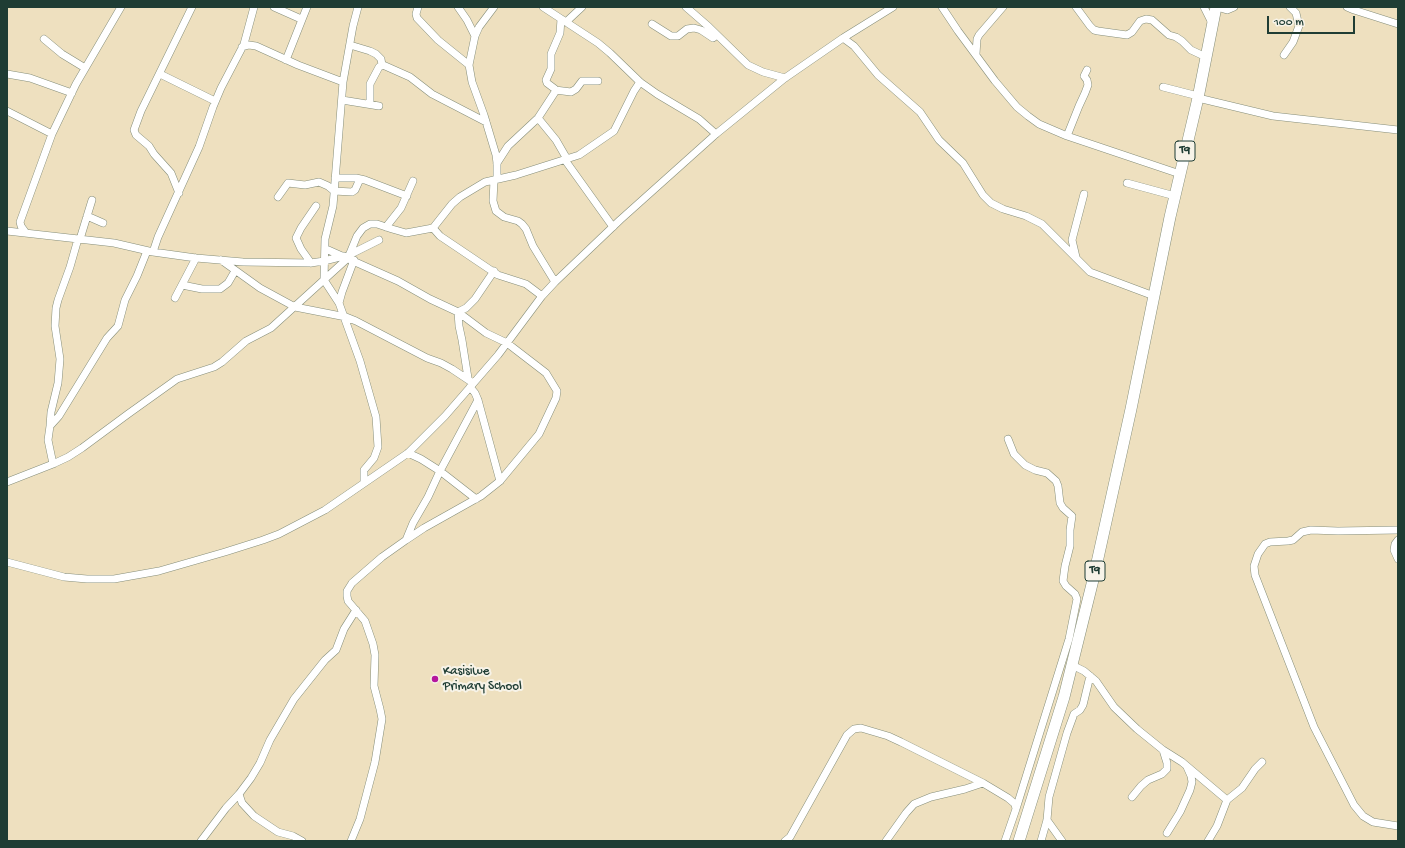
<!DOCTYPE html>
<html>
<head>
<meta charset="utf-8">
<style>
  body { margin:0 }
  #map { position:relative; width:1405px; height:848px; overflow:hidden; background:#eee0bf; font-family:"Gochi Hand",sans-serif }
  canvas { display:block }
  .frame { position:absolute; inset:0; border:8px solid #1f3d34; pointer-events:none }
  .scale { position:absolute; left:1267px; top:16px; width:88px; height:18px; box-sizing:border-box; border:2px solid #1f3d34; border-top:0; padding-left:5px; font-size:12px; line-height:14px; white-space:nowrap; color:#1f3d34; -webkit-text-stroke:3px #f7f3e8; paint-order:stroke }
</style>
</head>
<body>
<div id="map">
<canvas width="1405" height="848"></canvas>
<div class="frame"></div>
<div class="scale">100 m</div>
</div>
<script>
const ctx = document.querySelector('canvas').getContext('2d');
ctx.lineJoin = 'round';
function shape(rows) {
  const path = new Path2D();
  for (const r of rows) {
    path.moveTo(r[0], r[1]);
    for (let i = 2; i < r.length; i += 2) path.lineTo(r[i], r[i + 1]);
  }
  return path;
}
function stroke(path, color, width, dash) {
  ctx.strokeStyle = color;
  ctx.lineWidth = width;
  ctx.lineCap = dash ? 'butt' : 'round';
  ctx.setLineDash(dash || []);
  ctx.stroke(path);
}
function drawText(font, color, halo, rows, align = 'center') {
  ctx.font = font + ' "Gochi Hand",sans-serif';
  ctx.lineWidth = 4;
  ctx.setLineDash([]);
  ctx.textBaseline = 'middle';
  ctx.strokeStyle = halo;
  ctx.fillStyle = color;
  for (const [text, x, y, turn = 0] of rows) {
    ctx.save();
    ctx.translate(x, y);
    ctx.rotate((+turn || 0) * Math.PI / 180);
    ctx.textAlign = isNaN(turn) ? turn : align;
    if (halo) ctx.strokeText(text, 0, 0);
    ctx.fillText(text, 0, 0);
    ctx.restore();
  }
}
const minor = shape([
  [274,7,301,19],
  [418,7,416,14,417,18,438,40,469,65],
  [458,7,467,20,475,36],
  [494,7,479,27,475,36,469,65,472,82,484,115,496,155,497,163,497,179],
  [543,7,598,43,610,53,640,82,657,94,699,119,716,134],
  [686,7,709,27,748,65,763,72,785,78],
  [942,7,958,31,995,81,1017,107,1028,116,1039,124,1067,136,1180,174],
  [1076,7,1090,26,1094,30,1098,31,1127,35,1132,32,1140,21,1146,19,1152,20,1169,35,1176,37,1182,41,1191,50,1206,57],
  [1204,7,1213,25],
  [1217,7,1227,10,1234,7],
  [1347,7,1354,10,1398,24],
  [566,22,582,7],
  [652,24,671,36,678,36,687,29,694,28,701,30,713,38,717,35],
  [843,38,854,46,878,75,920,112,939,140,963,163,983,195,991,203,1003,209,1026,216,1042,224,1090,272,1154,296],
  [44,39,62,54,85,68],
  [350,45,370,51,376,54,381,59,382,65],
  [242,47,249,45,256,46,298,65,343,82],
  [976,54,977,39,979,35,1003,7],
  [1284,55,1293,42,1299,26,1296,13,1290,7],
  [286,60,307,7],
  [7,74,30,78,72,93],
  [160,74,215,101],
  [1163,87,1198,96],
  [555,90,571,92,576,89,582,81,598,81],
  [1198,98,1273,116,1398,130],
  [342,100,379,106],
  [370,104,370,84,379,67,383,65,410,77,432,94,486,122],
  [7,111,52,134],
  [538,118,556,140,567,159],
  [1067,136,1079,106,1085,93,1088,85,1087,80,1084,76,1087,70],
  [565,160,613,227],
  [497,163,508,146,538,118,555,92,555,89,547,83,546,80,551,69,551,54,560,33,561,19],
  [335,178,356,178,365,180,407,196],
  [494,180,493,201,496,211,504,217,518,221,522,224,526,229,533,246,555,282],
  [1127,183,1175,196],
  [179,193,171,173,154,154,149,146,136,135,134,130,141,111,192,7],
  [278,197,288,183,305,185,319,182,328,186,334,191,352,192,355,190,360,179],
  [87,216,103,223],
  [386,227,401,208,413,181],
  [433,228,440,236,498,275,526,284,542,296],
  [7,231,114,243,153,252,196,258,243,262,311,263,324,261,344,256],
  [26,233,21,226,20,222,52,134,76,84,121,7],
  [80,239,92,200],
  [326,249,398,281,430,299,458,312,486,333,507,343,546,373,557,391,556,398,539,434,500,481,481,496,424,528,406,540],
  [153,252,158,237,199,147,213,107,221,88,244,44,254,7],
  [349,255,379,240],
  [1076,257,1072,240,1084,194],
  [221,260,260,288,295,307,346,317,356,321,427,358,441,363,452,369,473,383],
  [354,260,342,292,339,303,360,361,376,417,378,447,374,458,364,470,364,481],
  [311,263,301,249,296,238,301,228,316,206],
  [182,285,202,289,220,289,228,283,235,271],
  [175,298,196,258],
  [339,303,324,280,325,239,333,206,343,82,353,26,358,7],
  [468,378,462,340,459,326,458,312,466,308,475,299,494,271],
  [470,387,475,393,478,400,500,481],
  [50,426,51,412,58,383,60,359,55,326,56,308,58,300,70,267,78,239],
  [1008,439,1014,454,1025,465,1035,470,1047,473,1056,481,1058,486,1060,503,1063,508,1072,516,1070,530,1070,546,1065,566,1063,581,1066,586,1075,594,1077,599,1069,639,1016,809],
  [408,453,421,459,440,471,476,499],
  [53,464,48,440,50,426,59,416,107,338,118,326,125,300,137,276,147,251],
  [7,482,53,464,68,457,82,448,128,414,177,379,214,367,222,362,246,341,271,328,348,258,357,236,363,228,370,224,377,224,392,229,406,233,433,228,452,204,460,197,485,182,516,175,579,155,614,131,634,91,640,82],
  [1398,530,1338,531,1311,530,1302,532,1293,540,1288,541,1270,542,1265,544,1258,554,1254,566,1255,575,1314,727,1354,805,1363,816,1373,822,1398,826],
  [1398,540,1395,544,1394,550,1398,559],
  [7,562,64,577,87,579,114,579,159,571,225,552,263,540,279,534,325,510,408,453,445,416,498,355,542,296,555,282,620,220,716,134,785,78,843,38,893,7],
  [1072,665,1084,671,1096,681,1114,707,1137,729,1163,750,1182,762,1227,800],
  [239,794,242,803,254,816,278,832,293,836,302,841],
  [1132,797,1141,786,1148,780,1162,774,1167,769,1167,763,1163,750],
  [1047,820,1062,841],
  [1167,833,1180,812,1190,790,1192,782,1191,776,1187,767],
  [201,841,226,808,239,794,251,778,260,763,270,740,294,699,325,660,336,650,344,629,356,610],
  [351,841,360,819,375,762,382,719,380,709,374,686,375,655,373,644,365,621,348,601,347,596,347,591,352,583,382,557,406,540,413,523,428,497,440,471,478,400],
  [785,841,790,837,847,735,854,729,861,728,888,736,901,742,983,783,1008,798,1015,804,1016,809,1005,841],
  [886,841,906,813,914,804,931,797,965,789,983,783],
  [1041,841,1047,820,1049,797,1067,733,1074,714,1080,710,1083,705,1090,676],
  [1208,841,1217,826,1227,800,1242,788,1255,769,1262,762]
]);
const highway = shape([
  [1019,841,1064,697,1094,576,1131,409,1170,217,1198,98,1216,7]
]);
stroke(minor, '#868e7a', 8);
stroke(highway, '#868e7a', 12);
stroke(minor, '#fff', 7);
stroke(highway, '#fff', 11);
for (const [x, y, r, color] of [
  [435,679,4,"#b5179e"]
]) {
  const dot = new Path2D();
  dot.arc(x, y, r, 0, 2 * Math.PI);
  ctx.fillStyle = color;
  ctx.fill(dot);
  stroke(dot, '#f7f3e8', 1.5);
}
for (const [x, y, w] of [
  [1185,151,20],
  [1095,571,20]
]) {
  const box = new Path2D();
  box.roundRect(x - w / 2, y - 10, w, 20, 3);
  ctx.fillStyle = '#f7f3e8';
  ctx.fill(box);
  stroke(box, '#1f3d34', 1);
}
drawText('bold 12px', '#1f3d34', null, [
  ["T9",1185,151],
  ["T9",1095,571]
]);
drawText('13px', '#1f3d34', '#f7f3e8', [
  ["Kasisiwe",443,672],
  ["Primary School",443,687]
], 'left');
</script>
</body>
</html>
